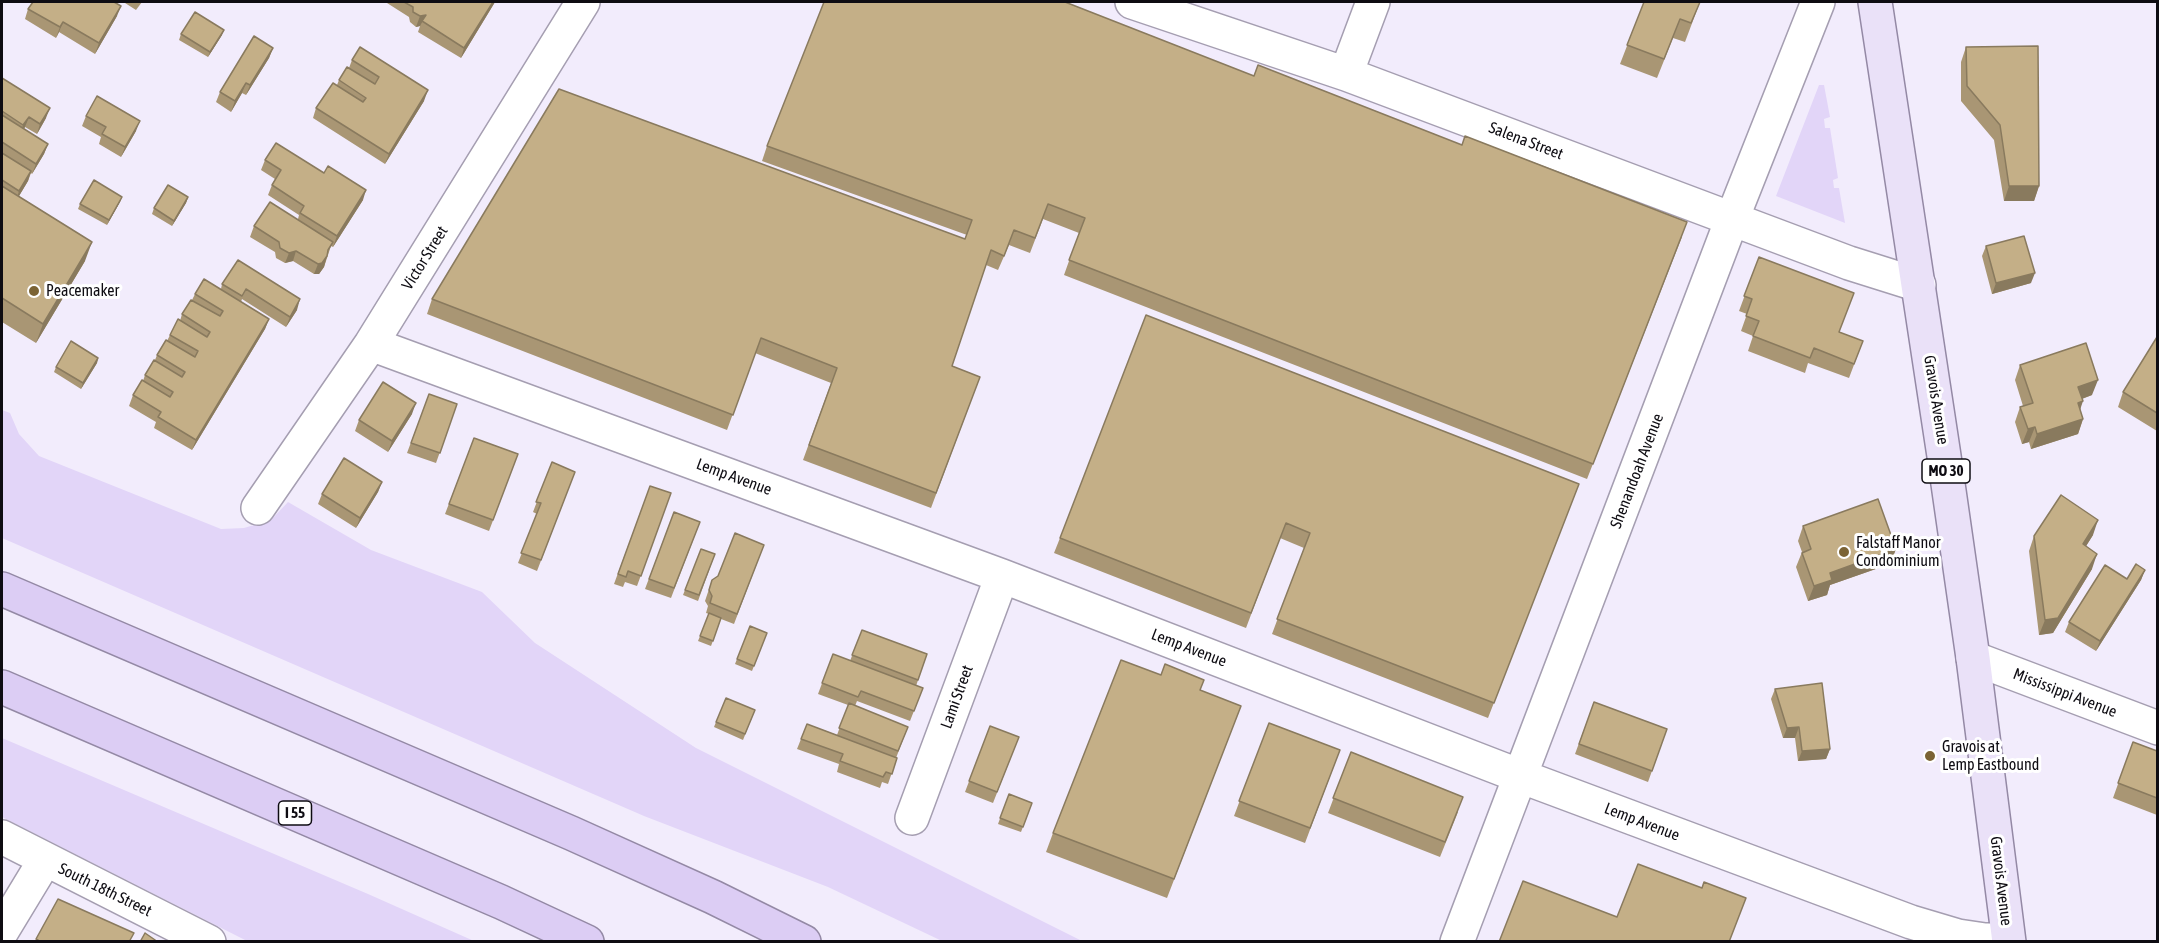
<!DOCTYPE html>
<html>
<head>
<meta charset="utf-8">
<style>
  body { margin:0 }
  #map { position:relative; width:2159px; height:943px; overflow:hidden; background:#f2ecfc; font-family:"Asap Condensed",sans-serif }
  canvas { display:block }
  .frame { position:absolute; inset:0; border:3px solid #0e0c12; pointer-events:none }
</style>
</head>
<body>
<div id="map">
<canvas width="2159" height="943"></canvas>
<div class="frame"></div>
</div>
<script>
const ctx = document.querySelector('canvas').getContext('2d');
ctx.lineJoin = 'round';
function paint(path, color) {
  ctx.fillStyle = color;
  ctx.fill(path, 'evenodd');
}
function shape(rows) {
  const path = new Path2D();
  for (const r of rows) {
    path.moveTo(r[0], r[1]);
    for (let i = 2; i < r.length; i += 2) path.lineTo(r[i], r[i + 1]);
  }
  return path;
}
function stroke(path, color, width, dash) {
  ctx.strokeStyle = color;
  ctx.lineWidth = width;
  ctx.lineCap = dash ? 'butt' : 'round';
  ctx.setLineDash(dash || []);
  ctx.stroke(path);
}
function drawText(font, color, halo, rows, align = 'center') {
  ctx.font = font + ' "Asap Condensed",sans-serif';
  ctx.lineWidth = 6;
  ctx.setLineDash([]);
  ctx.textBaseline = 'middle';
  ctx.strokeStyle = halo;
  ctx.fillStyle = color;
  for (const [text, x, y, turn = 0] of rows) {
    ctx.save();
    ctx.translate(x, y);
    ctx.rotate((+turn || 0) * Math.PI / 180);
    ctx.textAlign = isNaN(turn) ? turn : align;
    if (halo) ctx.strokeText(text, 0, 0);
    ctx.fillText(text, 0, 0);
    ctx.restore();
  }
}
paint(shape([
  [1819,85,1824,85,1830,117,1824,119,1825,128,1830,128,1838,178,1833,180,1834,188,1839,188,1845,223,1776,196],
  [2,410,10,413,19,434,39,456,221,529,244,528,271,520,288,502,371,550,482,592,535,643,696,748,1082,941,942,941,828,887,644,816,2,538],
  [2,738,368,894,474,941,247,941,2,817]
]), '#e2d5f8');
const minor = shape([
  [1132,2,1346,74,1849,263,1919,285],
  [1346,74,1373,2],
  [371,344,1002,576,1520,776,1911,922,1958,936,1985,940,2008,940],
  [258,508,371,344,583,2],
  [1973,658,2158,728],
  [912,818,1002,576],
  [2,837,209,942],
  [2,931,45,860],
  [1457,942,1732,219,1818,2]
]);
const primary = shape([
  [1875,2,1944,456,1973,658,2009,942]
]);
const motorway = shape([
  [2,589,571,833,713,897,804,942],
  [2,687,501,902,587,942]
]);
stroke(minor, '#a59eb1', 36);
stroke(primary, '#9489a5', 36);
stroke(motorway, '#9489a5', 36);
stroke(minor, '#fff', 33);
stroke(primary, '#eae1f8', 33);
stroke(motorway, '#dccdf4', 33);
paint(shape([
  [126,2,142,2,136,10,125,3],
  [387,2,495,2,461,58,418,32,420,26,416,27,410,22,409,17,387,3],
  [1644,2,1700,2,1685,42,1673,38,1657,78,1620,64],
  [28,9,117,16,95,54,59,32,56,38,25,19],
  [181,34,222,35,208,57,179,40],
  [1966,47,2039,186,2034,201,2004,201,1994,140,1961,101,1961,62],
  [273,48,269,58,246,95,242,93,231,112,216,102,220,92],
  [352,60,424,101,385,164,313,118,316,108,337,85,339,80,349,68],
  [1254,76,1682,237,1587,479,1064,275,1079,233,1043,219,1030,253,1009,245,998,270,986,265,952,366,980,377,931,508,803,460,831,383,755,353,727,430,427,314,432,299,965,239,967,235,762,161,767,146],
  [2,78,46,118,37,134,25,127,24,129,48,144,44,154,32,174,31,173,28,181,19,196,85,261,36,343,2,322],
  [86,116,136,131,121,157,99,144,101,137,82,126],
  [265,160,363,200,333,247,331,246,324,267,319,274,314,274,293,261,285,263,276,258,275,252,250,237,254,226,298,219,299,215,268,195,272,185,275,179,261,170],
  [122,197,120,202,107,225,78,209,80,204],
  [188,197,186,203,172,226,152,214,154,208],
  [1986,246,2031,283,1992,294,1982,256],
  [1759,257,1839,332,1863,341,1849,378,1808,363,1805,373,1748,351,1753,336,1741,331,1747,314,1739,311],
  [238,260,297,310,286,327,242,299,241,302,269,319,265,329,192,450,154,428,156,422,129,406,133,395,143,381,145,375,155,360,157,355,167,341,170,335,180,321,182,314,192,300,195,294,221,289,222,284],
  [2157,337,2157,431,2118,407,2123,392],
  [98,358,97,363,81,389,54,372,56,367],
  [2020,365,2092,395,2082,399,2080,409,2083,419,2078,434,2031,449,2029,442,2022,444,2015,422,2020,407,2023,406,2015,380],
  [429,394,457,404,436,463,407,453],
  [412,414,388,452,355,431,359,420],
  [474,438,518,454,489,531,445,514],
  [552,462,575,472,537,571,518,563,537,514,533,512],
  [382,482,378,492,356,528,318,504,322,494],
  [1579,484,1488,718,1272,634,1304,548,1280,538,1246,628,1054,553,1060,538],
  [650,486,671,493,637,586,625,582,623,587,614,584],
  [674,512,700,522,671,598,645,589],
  [1803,526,1896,549,1890,564,1830,585,1827,595,1808,601,1796,567,1802,552,1798,541],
  [2093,535,2086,546,2092,569,2053,633,2039,635,2029,551,2034,536],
  [764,545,734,624,721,619,711,646,698,641,709,614,706,613,708,606,705,601,712,580],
  [701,549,715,554,698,601,683,595],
  [2145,570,2141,580,2096,651,2065,632,2069,622,2127,579],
  [750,626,767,633,752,671,735,664],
  [862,630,927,654,916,686,923,688,910,721,857,701,855,706,908,727,896,758,897,758,888,784,882,782,880,788,837,772,839,764,797,749,807,724,837,735,848,705,818,694,833,654,850,661],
  [1775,689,1830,749,1826,759,1798,761,1795,738,1783,738,1771,699],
  [1200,691,1241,706,1167,898,1046,852,1053,833],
  [1594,702,1667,729,1648,782,1575,754],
  [755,710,743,740,714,727,716,722],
  [1269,723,1340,750,1305,843,1234,816],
  [990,726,1019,737,993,803,965,792],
  [2133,742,2157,751,2157,815,2113,798],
  [1351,752,1458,812,1440,857,1328,813],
  [1009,794,1032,803,1021,832,998,824]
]), '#a99674');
paint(shape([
  [493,2,495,2,461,58,464,48],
  [121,6,117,16,95,54,99,43],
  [426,15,420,26,416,27,420,16],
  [63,22,59,32,56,38,60,27],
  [224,30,222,35,208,57,210,52],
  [273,48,269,58,246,95,250,85],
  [246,83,242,93,231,112,235,101],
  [428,90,424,101,385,164,389,154],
  [50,108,46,118,37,134,40,124],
  [29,117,25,127,20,135,23,125],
  [140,121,136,131,121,157,125,147],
  [48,144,44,154,32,174,36,164],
  [31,171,28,181,16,201,19,191],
  [2009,186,2039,186,2034,201,2004,201],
  [366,190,363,200,333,247,337,236],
  [122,197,120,202,107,225,109,220],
  [188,197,186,203,172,226,174,221],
  [92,242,85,261,36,343,43,324],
  [296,251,293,261,285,263,289,253],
  [327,256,324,267,319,274,314,274,318,264],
  [2035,273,2031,283,1992,294,1996,283],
  [300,299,297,310,286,327,290,317],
  [269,319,265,329,192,450,196,440],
  [98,358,97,363,81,389,83,383],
  [2098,380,2092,395,2073,402,2078,387],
  [2083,401,2078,416,2078,403],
  [416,403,412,414,388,452,392,441],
  [2083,419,2078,434,2031,449,2037,434],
  [2035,427,2029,442,2022,444,2028,429],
  [382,482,378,492,356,528,360,518],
  [2098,520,2093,535,2078,559,2083,544],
  [1896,549,1890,564,1830,585,1827,595,1808,601,1814,586,1830,573],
  [2097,554,2092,569,2053,633,2039,635,2045,620],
  [2145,570,2141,580,2096,651,2100,641],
  [1799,727,1795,738,1783,738,1787,728],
  [1830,749,1826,759,1798,761,1802,751]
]), '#897a5e');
const building = shape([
  [33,2,114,2,121,6,99,43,63,22,60,27,28,9,33,2],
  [404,2,493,2,464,48,422,21,426,15,420,16,413,12,413,7,404,2],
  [824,2,1065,2,1254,76,1258,65,1462,145,1465,136,1687,222,1593,464,1069,260,1085,218,1048,204,1035,238,1014,230,1004,256,991,250,952,366,980,377,936,493,809,445,837,368,761,338,733,415,432,299,559,89,965,239,972,220,767,146,824,2],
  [1644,2,1700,2,1691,23,1680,19,1664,59,1627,45,1644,2],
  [195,12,224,30,210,52,181,34,195,12],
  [254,36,273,48,250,85,246,83,235,101,220,92,254,36],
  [2038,46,2039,186,2009,186,2000,125,1967,86,1966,47,2038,46],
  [360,47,428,90,389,154,316,108,333,83,363,102,366,98,339,80,347,67,375,84,379,77,352,60,360,47],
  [2,78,50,108,40,124,29,117,23,125,2,111,2,78],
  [97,96,140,121,125,147,102,134,106,127,86,116,97,96],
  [2,115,48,144,36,164,2,142,2,115],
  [276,143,324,173,328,166,366,190,337,236,300,213,304,206,272,185,281,170,265,160,276,143],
  [2,153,31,171,19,191,2,180,2,153],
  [94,180,122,197,109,220,80,204,94,180],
  [168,185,188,197,174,221,154,208,168,185],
  [2,186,92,242,43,324,2,298,2,186],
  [270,202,333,242,328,250,327,256,322,263,318,264,296,251,289,253,280,248,279,242,254,226,270,202],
  [2024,236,2035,273,1996,283,1986,246,2024,236],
  [1759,257,1854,293,1839,332,1863,341,1854,364,1814,348,1810,358,1753,336,1759,321,1746,316,1752,299,1744,296,1759,257],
  [238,260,300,299,290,317,246,289,242,296,222,284,238,260],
  [204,279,269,319,196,440,158,417,161,412,133,395,142,380,170,397,173,392,145,375,154,360,182,377,185,372,157,355,166,340,195,357,198,351,170,335,178,319,207,337,210,332,182,314,191,300,220,316,223,311,195,294,204,279],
  [1146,315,1579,484,1494,703,1277,619,1310,533,1286,523,1251,613,1060,538,1146,315],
  [2157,337,2157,413,2123,392,2157,337],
  [71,341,98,358,83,383,56,367,71,341],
  [2086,343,2098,380,2078,387,2083,401,2078,403,2083,419,2037,434,2035,427,2028,429,2020,407,2033,403,2020,365,2086,343],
  [383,382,416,403,392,441,359,420,383,382],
  [429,394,457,404,440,453,411,443,429,394],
  [474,438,518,454,493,520,449,504,474,438],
  [344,458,382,482,360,518,322,494,344,458],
  [552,462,575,472,541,560,521,553,541,503,536,502,552,462],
  [650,486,671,493,641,576,628,571,626,577,618,574,650,486],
  [2061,495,2098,520,2083,544,2097,554,2058,618,2045,620,2034,536,2061,495],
  [1878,499,1896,549,1830,573,1832,580,1814,586,1802,553,1811,549,1803,526,1878,499],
  [674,512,700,522,674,588,649,579,674,512],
  [735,533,764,545,737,614,710,603,712,596,709,590,712,580,718,576,735,533],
  [701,549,715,554,699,595,685,590,701,549],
  [2136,564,2145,570,2100,641,2069,622,2105,565,2127,579,2136,564],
  [709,613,721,618,713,641,700,636,709,613],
  [750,626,767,633,754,666,737,659,750,626],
  [862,630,927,654,918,680,852,655,862,630],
  [833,654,923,688,914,711,861,691,858,697,822,683,833,654],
  [1121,660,1161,675,1165,664,1204,680,1200,690,1241,706,1174,879,1053,833,1121,660],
  [1822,683,1830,749,1802,751,1799,727,1787,728,1775,689,1822,683],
  [726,698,755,710,745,734,716,722,726,698],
  [1594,702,1667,729,1652,771,1579,744,1594,702],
  [849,703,908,727,898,751,839,728,849,703],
  [1269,723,1340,750,1310,828,1239,801,1269,723],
  [807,724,897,758,892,774,886,772,883,777,840,761,843,754,801,739,807,724],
  [990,726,1019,737,997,792,969,781,990,726],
  [2133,742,2157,751,2157,798,2118,783,2133,742],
  [1351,752,1463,797,1445,842,1333,798,1351,752],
  [1009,794,1032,803,1023,827,1000,818,1009,794],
  [1638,864,1702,888,1704,882,1746,898,1729,942,1499,942,1523,881,1617,917,1638,864],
  [58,899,134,933,129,942,41,942,36,939,58,899],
  [145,933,158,942,140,942,145,933]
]);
paint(building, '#c4af87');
stroke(building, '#897a5e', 1.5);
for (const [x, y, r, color] of [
  [34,291,6,"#7b6334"],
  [1844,552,6,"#7b6334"],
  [1930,756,6,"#7b6334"]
]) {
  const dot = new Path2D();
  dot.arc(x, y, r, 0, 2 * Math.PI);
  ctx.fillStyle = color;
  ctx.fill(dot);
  stroke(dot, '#fff', 2);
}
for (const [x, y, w] of [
  [1946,471,48],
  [295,813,33]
]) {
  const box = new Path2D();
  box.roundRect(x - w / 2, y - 12, w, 24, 4.5);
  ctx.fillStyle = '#fff';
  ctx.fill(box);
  stroke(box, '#0e0c12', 1.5);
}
drawText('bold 15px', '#0e0c12', null, [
  ["MO 30",1946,471],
  ["I 55",295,813]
]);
drawText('16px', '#0e0c12', '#fff', [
  ["Salena Street",1526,141,21],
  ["Victor Street",425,258,-58],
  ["Gravois Avenue",1936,400,81],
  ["Shenandoah Avenue",1637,471,-69],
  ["Lemp Avenue",734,477,20],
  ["Lemp Avenue",1189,648,21],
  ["Mississippi Avenue",2065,693,21],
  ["Lami Street",957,697,-70],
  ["Lemp Avenue",1642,822,21],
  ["Gravois Avenue",2001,881,83],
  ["South 18th Street",105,890,26]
]);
drawText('16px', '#0e0c12', '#fff', [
  ["Peacemaker",46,291],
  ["Falstaff Manor",1856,543],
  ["Condominium",1856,561],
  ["Gravois at",1942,747],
  ["Lemp Eastbound",1942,765]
], 'left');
</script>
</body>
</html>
